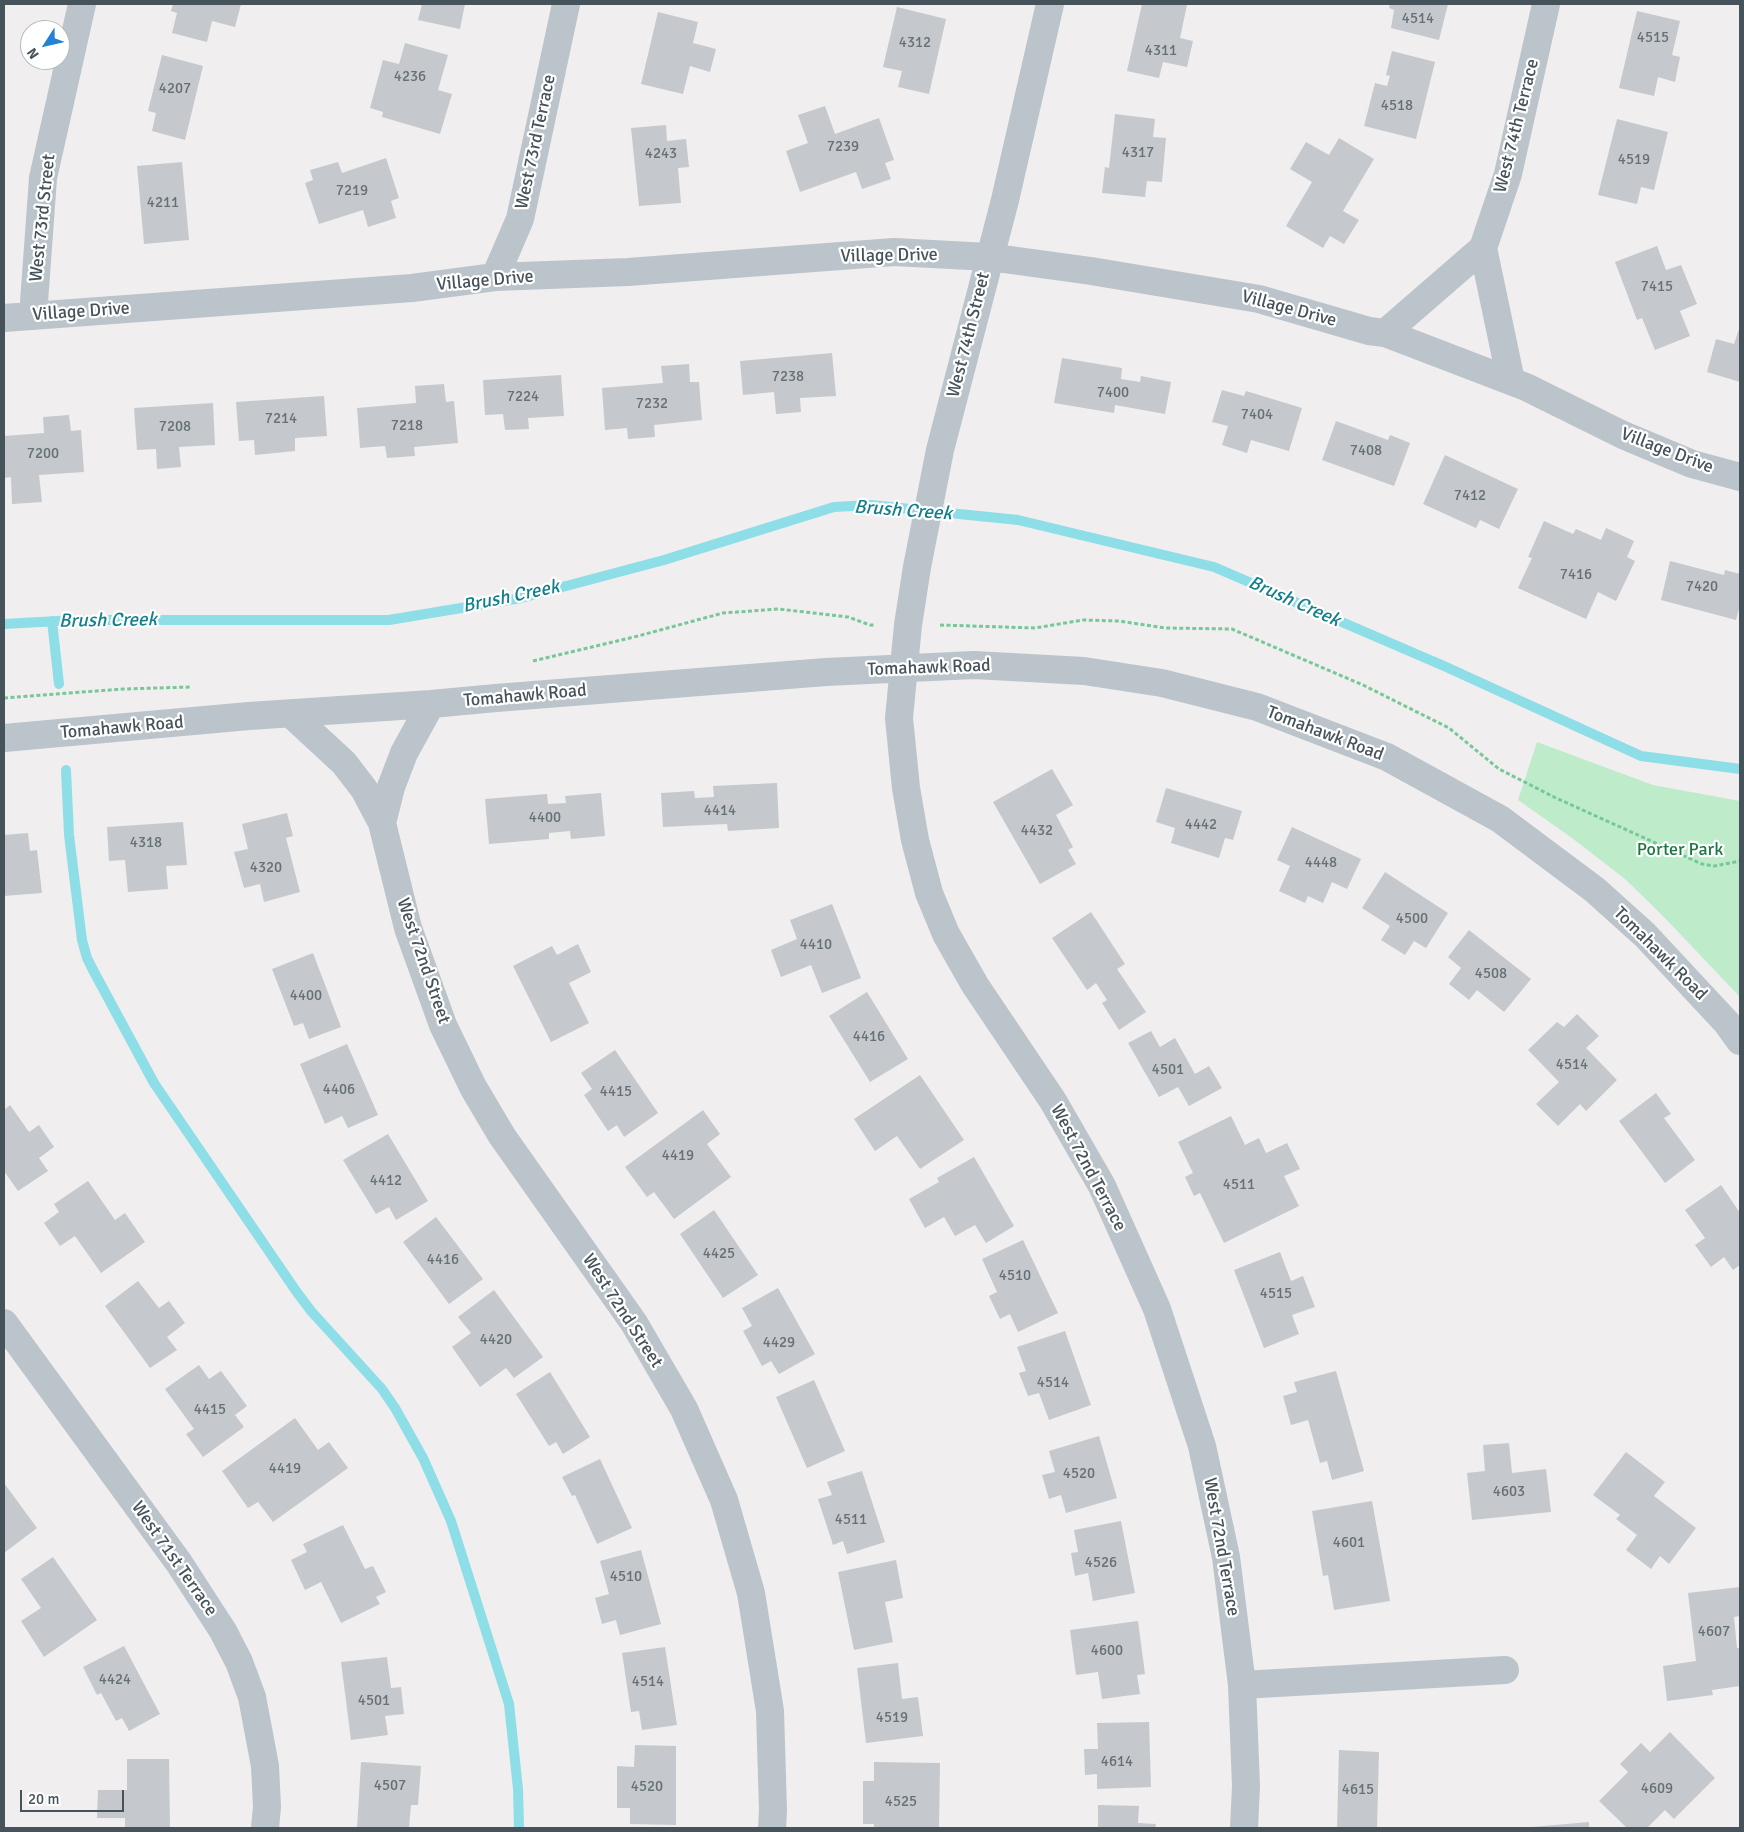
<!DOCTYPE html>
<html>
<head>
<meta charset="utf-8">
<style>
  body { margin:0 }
  #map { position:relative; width:1744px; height:1832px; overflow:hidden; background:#f0eeee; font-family:Signika,sans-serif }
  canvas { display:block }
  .frame { position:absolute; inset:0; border:5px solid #47535a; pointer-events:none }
  .north { position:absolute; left:20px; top:20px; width:50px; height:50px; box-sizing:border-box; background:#fff; border:1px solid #b5babd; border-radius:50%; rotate:235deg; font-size:14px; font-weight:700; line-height:20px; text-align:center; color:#47535a }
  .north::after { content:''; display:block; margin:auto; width:18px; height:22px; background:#2283d6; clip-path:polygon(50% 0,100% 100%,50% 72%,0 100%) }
  .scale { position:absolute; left:20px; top:1790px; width:104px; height:22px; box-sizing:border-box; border:2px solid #47535a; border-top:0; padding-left:6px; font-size:15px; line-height:18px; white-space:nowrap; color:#47535a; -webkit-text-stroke:4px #fff; paint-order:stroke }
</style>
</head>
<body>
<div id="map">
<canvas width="1744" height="1832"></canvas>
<div class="frame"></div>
<div class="north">N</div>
<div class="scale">20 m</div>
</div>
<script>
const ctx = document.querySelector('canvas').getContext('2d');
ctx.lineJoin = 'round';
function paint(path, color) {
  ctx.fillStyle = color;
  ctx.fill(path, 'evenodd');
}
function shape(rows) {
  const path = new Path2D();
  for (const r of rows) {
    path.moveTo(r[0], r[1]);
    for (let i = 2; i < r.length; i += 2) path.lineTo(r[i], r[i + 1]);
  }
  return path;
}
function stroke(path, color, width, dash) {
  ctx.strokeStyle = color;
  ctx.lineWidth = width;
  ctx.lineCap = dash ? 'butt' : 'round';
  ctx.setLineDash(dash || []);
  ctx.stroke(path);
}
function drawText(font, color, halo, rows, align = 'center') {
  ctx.font = font + ' Signika,sans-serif';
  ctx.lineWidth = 4.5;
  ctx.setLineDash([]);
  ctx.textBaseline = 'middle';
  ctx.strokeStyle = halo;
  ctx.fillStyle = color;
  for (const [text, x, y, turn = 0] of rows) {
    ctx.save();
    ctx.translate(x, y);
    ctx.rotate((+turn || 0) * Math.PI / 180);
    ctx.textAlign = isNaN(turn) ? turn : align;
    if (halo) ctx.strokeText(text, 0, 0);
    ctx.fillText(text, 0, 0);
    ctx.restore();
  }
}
paint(shape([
  [1537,742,1653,785,1740,801,1740,997,1662,915,1625,879,1572,838,1518,800]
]), '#beeccb');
stroke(shape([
  [52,621,59,684],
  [4,624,76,620,389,620,521,598,664,560,834,507,871,505,1018,520,1214,567,1444,666,1641,756,1740,769],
  [66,770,69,835,82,940,87,958,93,970,154,1083,296,1291,311,1311,382,1389,395,1408,423,1458,451,1521,509,1704,518,1789,519,1828]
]), '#8ddee7', 10);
paint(shape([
  [173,4,241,4,235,27,212,21,207,42,172,33,177,13,171,11],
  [422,4,465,4,460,29,418,20],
  [1142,4,1180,4,1187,5,1180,38,1193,41,1187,67,1163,62,1159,78,1127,71],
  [1390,4,1448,4,1439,40,1391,28,1394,10,1389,8],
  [897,7,946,19,929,94,898,87,902,71,883,67],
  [1637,11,1680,21,1672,55,1680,57,1675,82,1658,77,1654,96,1619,88],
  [658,12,698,22,693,43,716,49,710,72,690,66,683,94,641,84],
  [405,43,448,55,438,90,452,94,440,134,382,117,383,112,370,108,383,60,399,64],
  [1392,51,1435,62,1416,139,1364,126,1375,83,1387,86,1390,76,1386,75],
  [162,55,203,66,185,140,152,131,156,113,148,111],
  [825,106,835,134,879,118,894,160,885,163,891,179,862,189,856,172,800,192,786,151,808,143,798,115],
  [1115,114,1155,119,1153,137,1166,138,1162,182,1147,181,1145,197,1102,193,1105,167,1109,168],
  [1617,119,1668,132,1654,190,1641,187,1637,204,1598,195],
  [666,125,667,141,686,139,689,167,678,168,681,203,639,206,631,128],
  [1339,138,1374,159,1343,211,1359,220,1344,244,1330,236,1323,248,1286,226,1312,182,1290,169,1306,142,1329,155],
  [386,158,399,198,391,201,396,218,368,227,363,210,319,224,305,183,313,180,310,170,338,162,342,173],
  [182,162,189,240,144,244,137,166],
  [1657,246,1666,270,1681,265,1697,304,1680,311,1690,336,1655,350,1642,318,1637,320,1615,262],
  [1740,326,1740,382,1707,372,1716,339,1734,344],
  [832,353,836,396,800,398,801,412,776,414,774,392,743,395,740,361],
  [1062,358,1122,368,1121,379,1140,382,1141,376,1171,382,1165,414,1115,405,1114,413,1054,403],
  [689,364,690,382,699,382,702,420,654,425,655,437,628,439,627,428,605,430,602,388,663,383,661,366],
  [561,375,564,416,528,418,529,429,505,430,503,414,485,415,483,380],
  [444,384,446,402,454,401,458,443,414,447,415,456,387,458,385,446,360,448,357,408,416,403,415,386],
  [1222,390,1244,396,1246,391,1302,408,1289,451,1251,440,1247,453,1222,445,1228,426,1212,422],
  [324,396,327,436,295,438,295,451,255,455,254,440,239,441,236,402],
  [213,403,215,445,179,447,181,467,157,469,156,449,137,450,134,408],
  [69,415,71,431,81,430,84,472,39,475,42,502,12,504,11,477,4,478,4,436,44,433,43,417],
  [1336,421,1388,440,1390,435,1410,443,1394,486,1322,460],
  [1445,455,1518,489,1499,529,1480,520,1476,528,1423,504],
  [1544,521,1573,534,1576,529,1601,540,1606,528,1634,541,1627,557,1635,561,1616,601,1598,592,1586,619,1518,588,1532,558,1528,557],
  [1670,561,1724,575,1725,570,1740,574,1740,605,1736,620,1661,600],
  [1052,769,1073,805,1056,815,1073,847,1068,850,1076,864,1040,884,993,802],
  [777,783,779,828,728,831,727,824,663,827,661,793,694,791,695,798,714,797,713,786],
  [1166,788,1242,811,1233,840,1225,838,1219,858,1171,843,1175,828,1156,822],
  [601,793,605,836,571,839,570,831,549,833,549,839,489,844,485,799,547,794,548,804,566,803,565,796],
  [287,813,293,836,286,838,300,892,264,902,260,884,244,888,234,852,248,849,242,824],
  [183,822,187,865,166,866,168,889,128,892,125,860,109,861,107,827],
  [1292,827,1361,859,1347,889,1332,882,1323,903,1308,896,1305,903,1279,891,1290,866,1277,860],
  [28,833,30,851,37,850,42,893,4,896,4,835],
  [1385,872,1448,913,1426,948,1414,941,1405,955,1381,940,1390,926,1362,908],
  [832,904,861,978,822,993,811,965,781,977,771,950,797,939,790,920],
  [1091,912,1125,964,1117,969,1146,1012,1119,1030,1102,1003,1107,1000,1096,983,1087,990,1052,938],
  [1469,930,1531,979,1504,1012,1477,990,1469,1000,1449,984,1461,968,1448,957],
  [578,944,591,972,569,983,589,1023,551,1042,513,966,552,946,557,955],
  [313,953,341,1027,309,1039,303,1023,294,1026,272,969],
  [867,992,908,1059,870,1082,829,1016],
  [1577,1014,1599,1036,1586,1048,1617,1080,1586,1111,1580,1104,1558,1126,1536,1104,1559,1082,1528,1050,1557,1022,1564,1027],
  [1151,1031,1160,1047,1175,1038,1195,1074,1209,1066,1222,1088,1189,1106,1178,1087,1159,1097,1128,1043],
  [347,1044,378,1115,348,1128,342,1116,325,1124,300,1064],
  [615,1050,658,1113,624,1137,617,1125,608,1131,584,1095,592,1089,581,1073],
  [920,1075,964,1140,920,1169,897,1136,875,1151,854,1119],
  [1656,1093,1671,1114,1664,1118,1695,1160,1665,1183,1619,1121],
  [10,1105,29,1132,39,1125,54,1147,39,1158,48,1171,18,1191,4,1171,4,1110],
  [703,1110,720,1134,707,1144,731,1177,674,1219,654,1192,647,1197,625,1167],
  [1231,1116,1245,1145,1259,1138,1266,1153,1287,1143,1300,1169,1284,1176,1299,1206,1224,1243,1200,1193,1194,1196,1185,1177,1193,1173,1178,1142],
  [388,1134,428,1201,396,1220,389,1207,376,1214,343,1160],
  [974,1157,1014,1226,986,1243,975,1225,955,1236,944,1217,925,1228,909,1199,939,1182,937,1178],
  [88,1181,115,1220,125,1213,145,1242,101,1273,75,1236,60,1246,44,1223,59,1212,54,1204],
  [1721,1185,1740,1213,1740,1265,1733,1270,1724,1257,1711,1267,1695,1245,1705,1238,1685,1210],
  [714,1210,758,1275,723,1298,680,1234],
  [436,1217,483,1279,449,1304,403,1242],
  [1023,1240,1058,1313,1018,1332,1010,1314,1000,1319,989,1296,997,1292,982,1259],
  [1280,1252,1291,1281,1303,1276,1315,1307,1292,1315,1299,1334,1264,1348,1234,1270],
  [138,1281,159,1308,169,1301,185,1323,167,1337,177,1350,150,1368,105,1306],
  [778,1288,815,1354,779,1374,771,1361,762,1366,743,1331,752,1326,742,1308],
  [494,1290,543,1357,514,1378,506,1368,480,1387,452,1347,471,1333,458,1317],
  [1065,1331,1091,1405,1049,1420,1039,1393,1028,1396,1019,1373,1026,1371,1017,1347],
  [199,1365,209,1379,221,1371,247,1406,235,1415,244,1427,203,1457,186,1434,194,1429,165,1389],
  [1336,1371,1364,1471,1332,1480,1327,1461,1320,1463,1308,1420,1291,1425,1283,1396,1297,1392,1294,1382],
  [550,1372,590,1437,563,1454,556,1442,549,1446,516,1394],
  [814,1380,845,1451,807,1468,776,1397],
  [295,1418,318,1450,329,1442,348,1468,273,1522,258,1502,248,1508,222,1471],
  [1099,1436,1117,1498,1066,1513,1061,1495,1049,1499,1042,1475,1055,1472,1049,1451],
  [1509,1443,1512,1473,1546,1469,1551,1512,1472,1520,1467,1473,1485,1471,1483,1445],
  [1626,1452,1665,1482,1654,1496,1696,1528,1669,1564,1660,1556,1651,1569,1626,1550,1637,1535,1616,1519,1620,1515,1593,1495],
  [600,1459,632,1528,597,1544,575,1495,572,1496,562,1477],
  [862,1471,885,1542,847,1554,843,1541,833,1545,818,1499,832,1495,827,1482],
  [4,1483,37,1528,4,1553],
  [1372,1501,1390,1601,1334,1610,1328,1575,1323,1576,1312,1511],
  [1121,1521,1135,1593,1093,1601,1088,1573,1075,1576,1071,1553,1078,1552,1074,1530],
  [343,1525,365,1569,373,1566,386,1592,376,1597,380,1604,341,1623,321,1582,305,1590,291,1560,307,1552,303,1544],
  [641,1550,661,1624,620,1635,616,1620,602,1624,595,1598,609,1594,600,1561],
  [53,1557,97,1620,44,1657,21,1621,41,1608,21,1579],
  [896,1560,903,1598,885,1602,893,1642,854,1650,838,1572],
  [1740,1587,1740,1616,1734,1617,1737,1648,1740,1648,1740,1686,1712,1690,1713,1695,1667,1701,1663,1666,1696,1661,1688,1593],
  [1138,1621,1145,1674,1137,1675,1140,1694,1102,1699,1098,1672,1076,1675,1070,1630],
  [124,1646,160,1714,129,1731,122,1718,116,1721,101,1693,97,1695,83,1667],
  [665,1647,677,1725,642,1730,639,1711,631,1712,622,1653],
  [387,1657,391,1688,401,1687,404,1714,385,1716,388,1735,351,1740,341,1662],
  [898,1663,902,1699,918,1697,923,1736,866,1743,857,1668],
  [1149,1722,1151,1787,1097,1789,1097,1774,1085,1775,1084,1749,1098,1749,1097,1723],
  [1670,1732,1715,1778,1674,1819,1665,1810,1647,1828,1627,1828,1599,1801,1628,1772,1620,1764,1641,1743,1650,1752],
  [635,1745,676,1746,676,1825,630,1824,630,1808,617,1808,617,1766,634,1767],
  [1339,1750,1379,1752,1377,1828,1337,1828],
  [127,1759,169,1759,170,1828,125,1828,125,1818,97,1818,98,1790,127,1790],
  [361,1762,421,1766,418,1805,411,1805,409,1828,357,1828],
  [874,1762,940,1763,939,1828,874,1828,874,1824,863,1824,863,1781,874,1781],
  [1098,1805,1139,1806,1138,1823,1156,1824,1155,1828,1098,1828],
  [1589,1822,1589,1828,1532,1828,1532,1827]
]), '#c5c9cd');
stroke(shape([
  [940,625,1035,628,1083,620,1119,621,1165,628,1232,629,1363,685,1449,728,1499,769,1556,798,1702,864,1714,866,1740,861],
  [533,661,638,636,723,613,779,609,848,617,870,625,876,625],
  [4,698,123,689,191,687]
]), '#77c898', 3, [4, 2.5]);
stroke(shape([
  [1050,4,1005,200,940,450,917,567,908,625,899,718,906,788,915,840,929,893,946,934,975,985,1053,1101,1102,1186,1157,1309,1202,1446,1226,1557,1242,1685,1246,1786,1244,1828],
  [1483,248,1511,381],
  [495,277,520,219,566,4],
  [33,316,43,178,82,4],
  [4,318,412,288,495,277,628,272,894,252,989,257,1091,271,1259,299,1369,331,1385,333,1526,387,1623,435,1692,464,1740,477],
  [1385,333,1483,248,1508,174,1546,4],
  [291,714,344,763,364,789,382,823,408,928,443,1025,473,1087,502,1136,634,1323,684,1409,724,1500,751,1593,770,1711,773,1810,772,1828],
  [4,738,249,716,431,704,496,698,826,672,974,665,1084,671,1162,683,1257,707,1387,757,1500,819,1595,890,1645,935,1727,1023,1740,1041],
  [382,823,391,787,404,753,431,704],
  [4,1323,179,1563,223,1631,239,1662,252,1697,265,1766,267,1807,265,1828],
  [1242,1685,1505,1670]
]), '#bac4ca', 28);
drawText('15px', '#667077', null, [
  ["4514",1418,19],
  ["4515",1653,38],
  ["4312",915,43],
  ["4311",1161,51],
  ["4236",410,77],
  ["4207",175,89],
  ["4518",1397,106],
  ["7239",843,147],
  ["4317",1138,153],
  ["4243",661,154],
  ["4519",1634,160],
  ["7219",352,191],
  ["4211",163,203],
  ["7415",1657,287],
  ["7238",788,377],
  ["7400",1113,393],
  ["7224",523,397],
  ["7232",652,404],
  ["7404",1257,415],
  ["7214",281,419],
  ["7218",407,426],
  ["7208",175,427],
  ["7408",1366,451],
  ["7200",43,454],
  ["7412",1470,496],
  ["7416",1576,575],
  ["7420",1702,587],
  ["4414",720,811],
  ["4400",545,818],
  ["4442",1201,825],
  ["4432",1037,831],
  ["4318",146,843],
  ["4448",1321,863],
  ["4320",266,868],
  ["4500",1412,919],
  ["4410",816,945],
  ["4508",1491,974],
  ["4400",306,996],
  ["4416",869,1037],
  ["4514",1572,1065],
  ["4501",1168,1070],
  ["4406",339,1090],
  ["4415",616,1092],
  ["4419",678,1156],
  ["4412",386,1181],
  ["4511",1239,1185],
  ["4425",719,1254],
  ["4416",443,1260],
  ["4510",1015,1276],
  ["4515",1276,1294],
  ["4420",496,1340],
  ["4429",779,1343],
  ["4514",1053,1383],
  ["4415",210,1410],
  ["4419",285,1469],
  ["4520",1079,1474],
  ["4603",1509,1492],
  ["4511",851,1520],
  ["4601",1349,1543],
  ["4526",1101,1563],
  ["4510",626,1577],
  ["4607",1714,1632],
  ["4600",1107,1651],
  ["4424",115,1680],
  ["4514",648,1682],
  ["4501",374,1701],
  ["4519",892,1718],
  ["4614",1117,1762],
  ["4507",390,1786],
  ["4520",647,1787],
  ["4609",1657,1789],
  ["4615",1358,1790],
  ["4525",901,1802]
]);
drawText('18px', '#47535a', '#fff', [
  ["West 74th Terrace",1517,126,-76],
  ["West 73rd Terrace",536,142,-78],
  ["West 73rd Street",43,218,-84],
  ["Village Drive",889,256,-1],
  ["Village Drive",485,281,-5],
  ["Village Drive",1289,309,15],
  ["Village Drive",81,312,-4],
  ["West 74th Street",969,335,-76],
  ["Village Drive",1667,451,21],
  ["Tomahawk Road",929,668,-2],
  ["Tomahawk Road",525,696,-5],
  ["Tomahawk Road",122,728,-5],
  ["Tomahawk Road",1325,734,21],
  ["Tomahawk Road",1660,954,45],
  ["West 72nd Street",423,961,71],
  ["West 72nd Terrace",1088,1168,62],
  ["West 72nd Street",622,1311,57],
  ["West 72nd Terrace",1221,1547,80],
  ["West 71st Terrace",174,1559,55]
]);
drawText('18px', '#1b7840', '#fff', [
  ["Porter Park",1680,850]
]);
drawText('italic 19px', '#137f8b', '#fff', [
  ["Brush Creek",903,511,4],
  ["Brush Creek",511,597,-12],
  ["Brush Creek",1294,602,24],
  ["Brush Creek",108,621,-1]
]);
</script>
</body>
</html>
